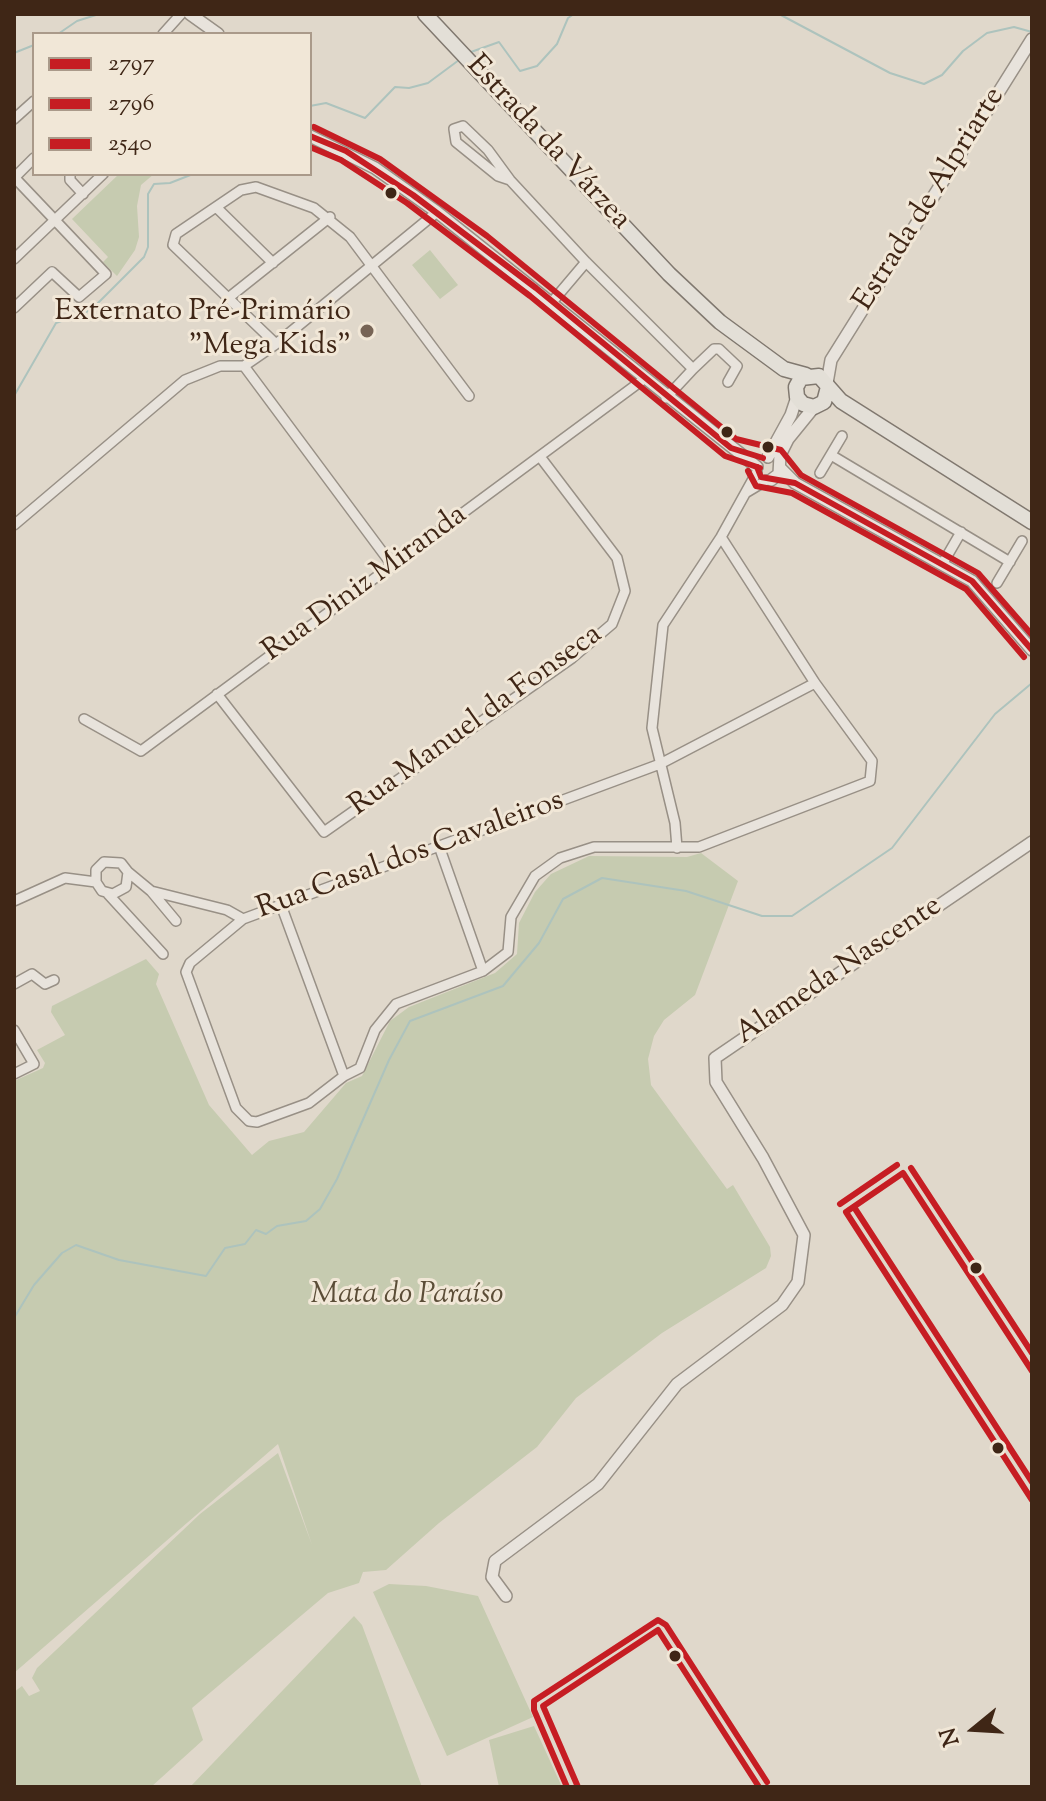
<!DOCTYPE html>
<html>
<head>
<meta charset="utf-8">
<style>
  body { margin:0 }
  #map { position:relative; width:1046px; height:1801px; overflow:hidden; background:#e0d8cb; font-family:"Sorts Mill Goudy",serif }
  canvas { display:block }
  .frame { position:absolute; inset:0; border:16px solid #3f2616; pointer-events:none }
  .legend { position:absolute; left:32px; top:32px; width:280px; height:144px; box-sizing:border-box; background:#f1e7d7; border:2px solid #aa9a8a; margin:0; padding:10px 14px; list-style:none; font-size:24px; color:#3f2616 }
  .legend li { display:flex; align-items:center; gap:16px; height:40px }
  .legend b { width:40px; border:2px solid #aa9a8a }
  .north { position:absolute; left:934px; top:1689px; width:80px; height:80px; -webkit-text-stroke:6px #f1e7d7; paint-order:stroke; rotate:252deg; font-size:22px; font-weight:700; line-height:32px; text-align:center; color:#3f2616 }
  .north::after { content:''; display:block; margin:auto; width:28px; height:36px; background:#3f2616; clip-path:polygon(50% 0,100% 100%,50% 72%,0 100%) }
</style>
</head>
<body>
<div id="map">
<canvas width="1046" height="1801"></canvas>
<div class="frame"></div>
<ul class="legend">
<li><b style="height:10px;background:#c61d23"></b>2797</li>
<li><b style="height:10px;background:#c61d23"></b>2796</li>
<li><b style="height:10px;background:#c61d23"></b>2540</li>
</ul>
<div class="north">N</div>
</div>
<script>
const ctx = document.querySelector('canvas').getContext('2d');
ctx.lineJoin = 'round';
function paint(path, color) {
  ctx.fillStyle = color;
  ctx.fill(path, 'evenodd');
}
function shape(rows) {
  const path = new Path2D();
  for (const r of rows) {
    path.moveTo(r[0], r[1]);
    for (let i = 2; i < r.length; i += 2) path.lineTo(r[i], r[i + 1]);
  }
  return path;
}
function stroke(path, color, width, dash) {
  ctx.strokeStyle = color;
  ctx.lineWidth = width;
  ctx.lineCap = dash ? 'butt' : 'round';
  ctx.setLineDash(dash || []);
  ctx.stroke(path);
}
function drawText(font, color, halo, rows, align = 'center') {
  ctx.font = font + ' "Sorts Mill Goudy",serif';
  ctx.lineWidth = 6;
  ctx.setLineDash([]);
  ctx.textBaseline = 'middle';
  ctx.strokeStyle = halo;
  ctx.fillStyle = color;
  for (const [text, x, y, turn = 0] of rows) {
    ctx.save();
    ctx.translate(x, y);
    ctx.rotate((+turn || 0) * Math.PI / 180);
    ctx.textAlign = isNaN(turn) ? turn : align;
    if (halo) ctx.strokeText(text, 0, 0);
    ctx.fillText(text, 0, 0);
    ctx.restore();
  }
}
paint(shape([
  [119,174,154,174,141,185,137,206,139,237,135,250,117,276,103,262,108,257,72,219],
  [430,250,458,285,440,299,412,265],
  [701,853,738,881,695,995,664,1020,654,1036,648,1059,651,1085,727,1189,733,1185,770,1247,771,1256,766,1268,662,1333,576,1398,537,1447,439,1523,386,1570,363,1572,359,1583,328,1593,192,1708,203,1740,151,1787,14,1787,14,1692,22,1686,29,1696,40,1691,32,1678,37,1668,200,1514,278,1453,312,1545,278,1444,14,1673,14,1081,43,1068,45,1063,37,1050,65,1035,51,1012,52,1006,146,959,159,974,156,984,209,1105,252,1155,269,1141,304,1132,346,1083,362,1076,390,1021,409,1007,495,973,517,954,519,923,535,892,551,874,589,856,687,857],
  [389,1584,426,1586,478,1596,533,1717,447,1756,373,1592],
  [354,1616,362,1625,422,1787,190,1787],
  [534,1726,562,1787,499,1787,489,1740]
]), '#c6cbb0');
stroke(shape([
  [779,14,890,73,924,84,942,75,963,51,987,33,1014,27,1032,32],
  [58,34,77,21,99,14],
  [471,52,499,42,520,71,537,66,557,44,568,18,574,14],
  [14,53,34,45],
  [310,106,326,103,365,118,395,87,409,88,428,83,459,60],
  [14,396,56,323,91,310,144,257,148,247,148,194,154,184,170,183,193,174],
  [14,1318,34,1285,62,1253,76,1245,119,1260,206,1276,225,1248,245,1244,256,1230,266,1234,277,1226,306,1221,320,1209,337,1179,389,1060,410,1021,503,986,539,943,563,899,602,878,686,891,762,916,792,916,892,848,995,714,1032,683]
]), '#adc3bd', 2);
const minor = shape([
  [163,34,181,14],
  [14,119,34,101],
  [70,174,70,180,83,194],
  [14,177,106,274,79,297,52,272,14,308],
  [15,177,34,158],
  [510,180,498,176,456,142,454,129,463,126,488,150,510,180,586,262,693,369,666,398],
  [217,208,273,263],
  [14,259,103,174],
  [227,299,330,217],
  [553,301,586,262],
  [276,344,173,245,176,234,241,190,256,187,314,208,350,237,469,396],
  [244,366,392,565],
  [693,369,714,349,719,349,737,366,728,382],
  [831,455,1010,562],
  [820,473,842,436],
  [747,492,767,480],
  [14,525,185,380,220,366,244,366,276,344,437,212],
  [721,537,815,683,872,761,870,781,699,847,594,847,560,858,535,876,511,917,508,952,483,971,396,1004,375,1030,360,1068,344,1076,309,1103,257,1122,249,1121,236,1108,186,972,190,963,243,919,660,764,815,683],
  [943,563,961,532],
  [997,583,1022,541],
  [217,694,324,832,572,658,612,624,625,591,617,558,541,458],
  [84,719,141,751,644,379],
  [439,846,483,971],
  [677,848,675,823,652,728,663,625,721,537,757,472],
  [128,872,151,891,227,910,243,919],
  [151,891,176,921],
  [108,894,163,954],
  [14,901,65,878,96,882,102,891,113,894,126,887,128,872,121,863,104,862,96,870,96,882],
  [281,905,344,1076],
  [14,984,32,974,45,984,54,980],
  [14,1030,34,1064,14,1074]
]);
const tertiary = shape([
  [190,14,218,34],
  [310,136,375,168,437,212,757,467],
  [827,383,831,360,1032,39],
  [768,457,791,415,797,397],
  [781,469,795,483,972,581,1032,650],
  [771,480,779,474,780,455,788,439,814,407],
  [506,1596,492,1577,495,1561,598,1484,677,1384,782,1305,798,1282,804,1235,763,1158,716,1082,715,1058,1032,842]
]);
const primary = shape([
  [425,14,669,274,720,322,784,369,806,375],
  [828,387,824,402,814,407,803,404,797,397,796,387,801,378,819,376,841,401,1032,522]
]);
stroke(minor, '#989086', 12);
stroke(tertiary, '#989086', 14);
stroke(primary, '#80786f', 17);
stroke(minor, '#e8e3dc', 9);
stroke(tertiary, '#e8e3dc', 11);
stroke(primary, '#e3dfd7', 14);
stroke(shape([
  [310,136,346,151,413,195,536,288,731,448,763,458],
  [757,467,761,477,795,483,972,581,1032,650]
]), '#c61d23', 6);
stroke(shape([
  [310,147,341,160,407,203,530,296,725,456,760,468],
  [748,471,756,486,792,493,966,589,1024,657]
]), '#c61d23', 6);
stroke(shape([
  [314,127,380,159,487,236,736,439,781,450,801,475,978,573,1032,635],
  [911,1168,1032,1353],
  [840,1204,897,1165],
  [854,1207,1032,1482],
  [567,1787,534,1710,534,1701,658,1620,666,1625,767,1782]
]), '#c61d23', 6);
stroke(shape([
  [1032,1371,903,1173,846,1212,1032,1500],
  [578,1787,543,1706,658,1630,759,1787]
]), '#c61d23', 6);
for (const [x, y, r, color] of [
  [391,193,7,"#3f2616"],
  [367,331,8,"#776455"],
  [727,432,7,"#3f2616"],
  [768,447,7,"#3f2616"],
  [976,1268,7,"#3f2616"],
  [998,1448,7,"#3f2616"],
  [675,1656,7,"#3f2616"]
]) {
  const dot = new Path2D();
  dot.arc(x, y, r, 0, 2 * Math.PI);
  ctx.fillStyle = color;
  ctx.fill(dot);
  stroke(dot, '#f1e7d7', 3);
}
drawText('30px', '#3f2616', '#f1e7d7', [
  ["Estrada da Várzea",547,144,47],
  ["Estrada de Alpriarte",931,200,-58],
  ["Rua Diniz Miranda",366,585,-36],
  ["Rua Manuel da Fonseca",477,722,-36],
  ["Rua Casal dos Cavaleiros",411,857,-20],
  ["Alameda Nascente",840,972,-34]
]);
drawText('30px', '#3f2616', '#f1e7d7', [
  ["Externato Pré-Primário",351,314],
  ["\"Mega Kids\"",351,348]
], 'right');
drawText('italic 30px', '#5b4d37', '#f1e7d7', [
  ["Mata do Paraíso",407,1297]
]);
</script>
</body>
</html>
